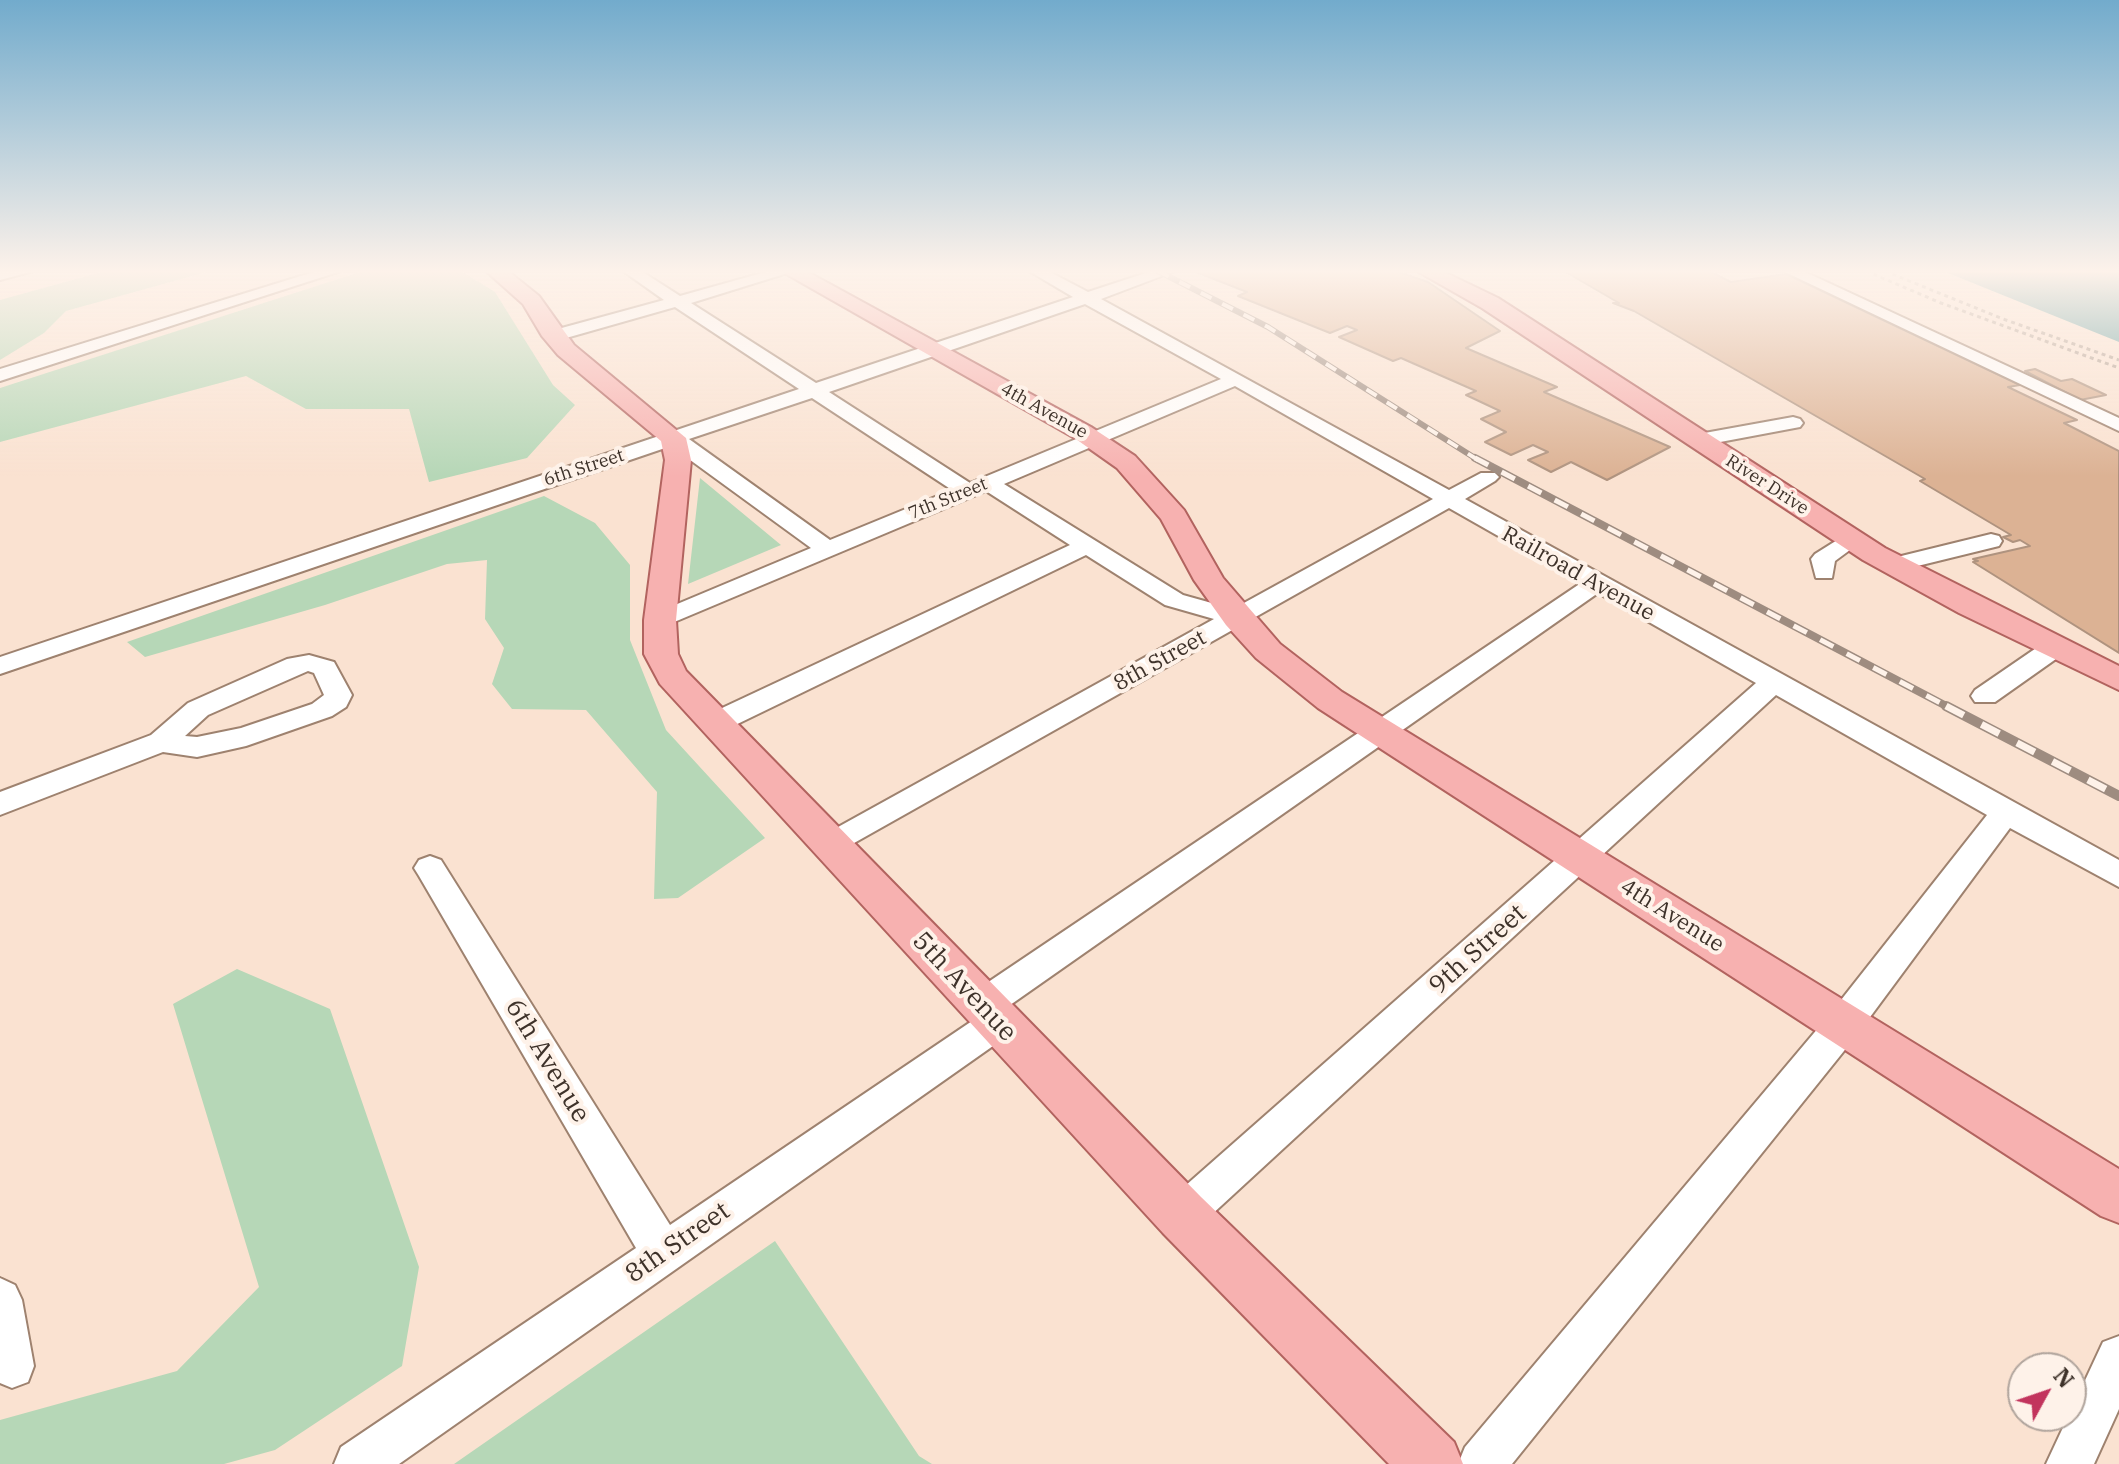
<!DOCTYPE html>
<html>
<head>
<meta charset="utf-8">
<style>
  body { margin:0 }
  #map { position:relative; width:2119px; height:1464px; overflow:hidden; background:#fae2d1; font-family:"IBM Plex Serif",serif }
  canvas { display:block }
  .north { position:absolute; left:2007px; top:1352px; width:80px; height:80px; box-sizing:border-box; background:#fef2e9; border:2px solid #b1a59d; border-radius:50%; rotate:50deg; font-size:22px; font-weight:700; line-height:32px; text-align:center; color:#3e322a }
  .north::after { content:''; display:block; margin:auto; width:28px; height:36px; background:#c2345d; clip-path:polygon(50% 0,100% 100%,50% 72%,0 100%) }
</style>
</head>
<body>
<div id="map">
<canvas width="2119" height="1464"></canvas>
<div class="north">N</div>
</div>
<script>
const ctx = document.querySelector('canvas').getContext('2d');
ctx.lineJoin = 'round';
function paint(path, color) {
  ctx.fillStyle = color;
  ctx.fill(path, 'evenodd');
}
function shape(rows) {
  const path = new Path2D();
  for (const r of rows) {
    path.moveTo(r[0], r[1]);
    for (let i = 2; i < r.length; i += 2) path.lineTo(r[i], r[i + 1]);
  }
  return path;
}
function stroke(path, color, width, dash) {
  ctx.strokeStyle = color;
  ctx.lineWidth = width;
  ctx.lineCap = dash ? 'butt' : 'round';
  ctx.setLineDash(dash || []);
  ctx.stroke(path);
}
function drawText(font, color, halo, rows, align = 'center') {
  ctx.font = font + ' "IBM Plex Serif",serif';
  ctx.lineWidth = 8;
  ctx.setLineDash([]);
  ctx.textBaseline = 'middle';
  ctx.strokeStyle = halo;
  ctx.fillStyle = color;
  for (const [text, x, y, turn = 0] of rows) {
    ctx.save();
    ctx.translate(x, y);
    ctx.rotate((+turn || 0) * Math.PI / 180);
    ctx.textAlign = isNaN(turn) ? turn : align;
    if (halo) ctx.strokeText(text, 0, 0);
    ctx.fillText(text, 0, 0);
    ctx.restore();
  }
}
paint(shape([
  [105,271,210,271,66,311,44,333,0,360,0,300],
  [363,271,461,271,495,292,553,385,575,405,527,458,429,482,409,409,306,409,246,376,0,442,0,388],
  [700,478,781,545,688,584],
  [544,496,595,523,630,565,630,640,666,730,765,838,678,898,654,899,657,792,586,710,512,709,492,684,504,648,485,619,487,560,447,564,325,605,145,657,127,642],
  [237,969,330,1009,419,1267,402,1366,275,1450,224,1464,0,1464,0,1420,177,1371,259,1287,173,1004],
  [775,1241,919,1456,932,1464,454,1464]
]), '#b6d7b7');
paint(shape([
  [1943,271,2119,271,2119,342]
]), '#619ea1');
const building = shape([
  [1200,271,1396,271,1428,282,1500,331,1466,348,1557,387,1544,392,1670,447,1607,480,1571,462,1551,472,1528,460,1548,452,1533,445,1511,455,1485,442,1506,432,1481,419,1500,411,1466,395,1476,391,1401,358,1393,361,1339,337,1357,330,1347,326,1330,333,1238,296,1247,292,1196,272,1200,271],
  [1564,271,1709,271,1731,282,1786,274,2020,385,2008,387,2077,420,2064,423,2119,451,2119,653,1973,562,1978,561,1973,559,2030,546,2020,540,2013,542,2003,537,2011,535,1920,481,1925,479,1634,311,1613,303,1619,303,1564,271],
  [2035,369,2061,381,2072,379,2106,395,2080,400,2025,371,2035,369]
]);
paint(building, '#dcb294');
stroke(building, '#af937f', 2);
const minor = shape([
  [0,271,34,271,0,280,0,271],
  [317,271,341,271,0,381,0,369,317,271],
  [623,271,641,271,680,296,769,271,794,271,691,303,816,383,1073,297,1029,271,1048,271,1088,292,1152,271,1175,271,1101,299,1449,490,1481,473,1495,473,1499,477,1495,481,1465,499,2119,860,2119,887,2010,828,1856,1036,1512,1464,1458,1464,1465,1447,1830,1014,1987,815,1776,695,1196,1229,1182,1235,1168,1229,1162,1215,1168,1201,1756,683,1598,593,1003,1010,1010,1012,1015,1023,1010,1034,399,1464,334,1464,341,1447,636,1248,419,876,414,868,419,860,430,856,441,860,670,1225,975,1019,969,1017,963,1006,969,995,1581,583,1449,508,831,856,820,853,815,845,820,837,1214,619,1165,605,1086,555,725,730,705,730,701,723,705,716,1070,545,986,491,660,628,647,620,651,615,811,548,671,446,0,674,0,657,799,389,675,307,559,340,547,340,547,332,664,300,623,271],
  [1085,304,1221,379,970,483,829,392,1085,304],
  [1235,386,1433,499,1233,609,1183,595,1004,484,1235,386],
  [812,398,952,490,830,540,689,439,812,398],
  [1783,271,1803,271,2119,418,2119,431,1783,271],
  [1793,417,1800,419,1803,423,1800,427,1699,446,1689,440,1699,434,1793,417],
  [1850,532,1861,539,1858,544,1835,561,1832,578,1816,578,1811,559,1815,554,1850,532],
  [1991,534,1999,536,2002,541,1999,546,1893,572,1881,565,1885,560,1991,534],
  [2054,640,2067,648,2063,654,1995,702,1975,702,1971,696,1975,690,2045,642,2054,640],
  [309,655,334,662,352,695,346,707,332,716,246,746,197,757,163,752,0,815,0,792,151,735,188,703,287,659,309,655],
  [308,671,314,673,324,695,312,704,241,728,197,737,185,736,208,715,308,671],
  [0,1278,15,1285,22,1300,34,1366,28,1382,12,1388,0,1383,0,1278],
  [2119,1336,2119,1409,2094,1464,2046,1464,2103,1342,2119,1336]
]);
const major = shape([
  [486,271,508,271,539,296,574,345,686,438,691,460,676,620,678,654,686,671,1201,1197,1454,1442,1463,1464,1389,1464,1163,1233,660,684,644,654,644,620,665,460,661,441,558,355,542,336,523,304,486,271],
  [781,271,806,271,1091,427,1135,456,1184,510,1223,578,1280,644,1342,692,2119,1169,2119,1223,2101,1216,1318,708,1256,658,1226,625,1194,580,1161,519,1117,468,1073,437,781,271],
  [1417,271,1442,271,1498,298,1885,548,2119,666,2119,690,1959,613,1863,560,1482,308,1417,271]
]);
stroke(minor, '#9e826f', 4);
stroke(major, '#b2635f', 4);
stroke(shape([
  [1866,271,1941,303,2119,368],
  [1885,271,2003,319,2119,360]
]), '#b19e90', 3, [4, 4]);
paint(minor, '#fff');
paint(major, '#f7b1b0');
const railFar2 = shape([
  [1158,271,1268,327,1478,460]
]);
const railFar1 = shape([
  [1475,458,1950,708]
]);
const rail = shape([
  [1946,706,2119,796]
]);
stroke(railFar2, '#9e8c80', 6);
stroke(railFar1, '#9e8c80', 8);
stroke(rail, '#9e8c80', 10);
stroke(railFar2, '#fef2e9', 4, [12]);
stroke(railFar1, '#fef2e9', 5, [15]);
stroke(rail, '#fef2e9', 7, [20]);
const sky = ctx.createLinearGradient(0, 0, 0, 476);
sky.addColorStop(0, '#72abcc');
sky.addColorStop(0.57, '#fdf2ea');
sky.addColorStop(1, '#fdf2ea00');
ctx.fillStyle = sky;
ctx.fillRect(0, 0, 2119, 476);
drawText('18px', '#3e322a', '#fef2e9', [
  ["4th Avenue",1044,411,29],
  ["6th Street",584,468,-18],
  ["River Drive",1767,485,33],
  ["7th Street",948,499,-22]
]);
drawText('22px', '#3e322a', '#fef2e9', [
  ["Railroad Avenue",1578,574,29],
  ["8th Street",1160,661,-29],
  ["4th Avenue",1672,916,32]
]);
drawText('26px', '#3e322a', '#fef2e9', [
  ["9th Street",1478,950,-42],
  ["5th Avenue",964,987,47],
  ["6th Avenue",547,1061,59],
  ["8th Street",678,1243,-35]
]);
</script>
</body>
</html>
